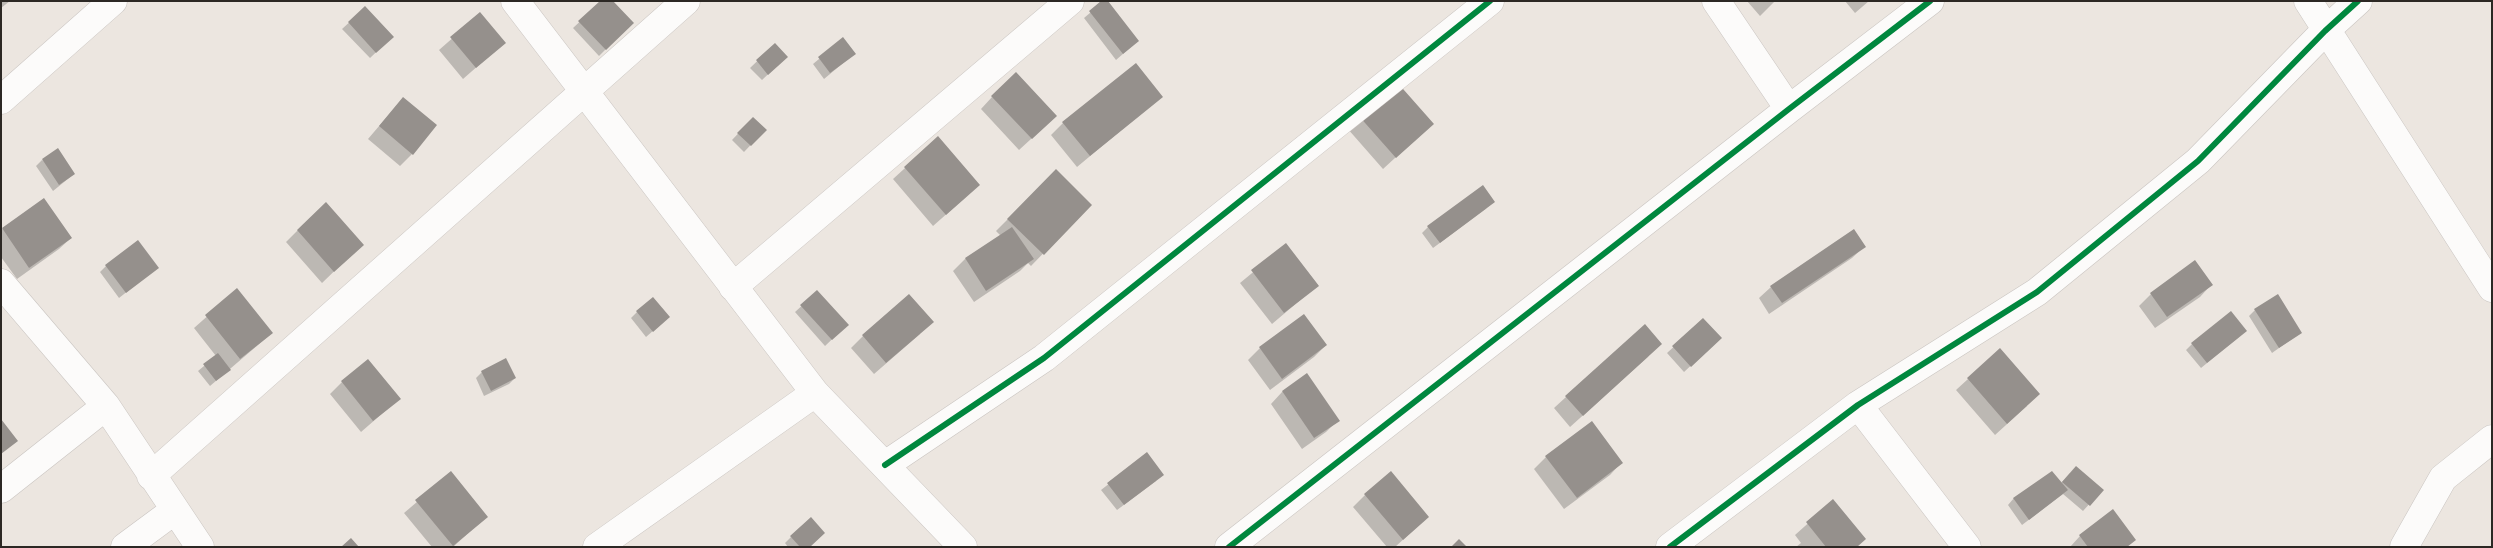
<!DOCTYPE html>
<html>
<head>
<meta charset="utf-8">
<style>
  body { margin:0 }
  #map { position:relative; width:2493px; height:548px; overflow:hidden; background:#ece6e0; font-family:"Fira Sans Condensed",sans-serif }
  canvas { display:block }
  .frame { position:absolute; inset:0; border:2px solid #2c2824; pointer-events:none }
</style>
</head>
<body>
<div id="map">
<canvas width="2493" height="548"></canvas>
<div class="frame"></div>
</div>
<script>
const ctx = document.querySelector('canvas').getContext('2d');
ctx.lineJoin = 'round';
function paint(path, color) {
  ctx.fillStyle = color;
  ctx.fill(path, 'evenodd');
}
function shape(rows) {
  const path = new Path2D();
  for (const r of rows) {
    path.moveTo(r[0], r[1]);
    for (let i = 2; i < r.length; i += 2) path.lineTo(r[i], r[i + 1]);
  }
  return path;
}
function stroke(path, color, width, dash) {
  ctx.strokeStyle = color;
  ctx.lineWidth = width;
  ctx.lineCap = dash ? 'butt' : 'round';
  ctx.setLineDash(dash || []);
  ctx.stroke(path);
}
paint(shape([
  [1,1,10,1,1,8],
  [602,1,632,23,599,56,573,28],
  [1104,1,1131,47,1116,60,1084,18],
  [1747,1,1775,1,1760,16],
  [1845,1,1869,1,1855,13],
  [365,8,392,37,370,58,342,29],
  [480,14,504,43,463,79,439,50],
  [843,39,854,54,824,79,813,64],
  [775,44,780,63,762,80,750,68],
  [992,97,1043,128,1019,150,981,109],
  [1161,97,1077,167,1051,135,1063,123],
  [403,98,412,154,400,166,368,139],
  [1359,116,1432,124,1383,169,1347,128],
  [753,118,765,130,744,152,732,140],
  [938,138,967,196,933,226,893,179],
  [42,160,74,174,53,191,36,166],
  [1056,171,1090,205,1031,266,1028,263,1020,271,974,302,953,271,965,259,1001,236,996,231],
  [44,200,71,238,59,249,17,279,1,257,1,230],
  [1487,208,1433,248,1422,233,1428,227],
  [298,230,350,256,322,283,286,242],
  [1286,245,1318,285,1272,324,1240,283],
  [1864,247,1852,258,1769,314,1759,298,1771,287],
  [106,266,157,268,119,298,100,272],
  [2211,285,2200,297,2155,328,2139,306,2151,294],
  [237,290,272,333,210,386,198,371,216,356,194,328],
  [817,292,847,325,825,346,795,312],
  [2255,310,2300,333,2272,353,2249,316],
  [637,312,662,323,646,337,631,318],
  [1304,315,1326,345,1314,357,1270,390,1248,360,1260,348],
  [1703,320,1714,344,1684,372,1667,353],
  [920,334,874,374,851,348,863,336],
  [2239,337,2201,368,2186,350,2192,344],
  [1649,356,1570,427,1554,408,1566,397],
  [482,372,515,378,509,384,484,396,476,378],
  [1307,375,1338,420,1326,432,1302,449,1271,404,1282,392],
  [1968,379,2027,406,1995,435,1956,390],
  [342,382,399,399,361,432,330,394],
  [1147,454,1156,481,1117,510,1101,490],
  [1546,457,1621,463,1610,475,1564,509,1534,469],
  [451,473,486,517,453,547,432,547,404,513],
  [2070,473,2102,490,2083,511,2063,494,2022,525,2008,505,2014,498,2061,483],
  [1365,495,1428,517,1395,547,1387,547,1353,507],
  [1833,501,1857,547,1796,547,1801,543,1795,535],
  [2113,511,2127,547,2070,547,2080,536],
  [791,537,809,547,788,547,785,543]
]), '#0003');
paint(shape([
  [600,1,613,1,634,23,606,50,578,21],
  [1101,1,1108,1,1139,41,1123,54,1089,11],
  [365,6,394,37,376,53,348,22],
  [480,12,506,43,476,68,450,37],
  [843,37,856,54,830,73,818,57],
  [775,43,788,57,768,75,756,60],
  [1136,63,1163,97,1090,156,1062,122],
  [1016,72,1057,116,1032,139,991,96],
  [1396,81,1434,124,1396,158,1358,115],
  [403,97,437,125,413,155,379,126],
  [753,117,767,130,751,146,737,133],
  [938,136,980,185,946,215,904,167],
  [58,148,75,174,59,185,42,159],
  [1056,169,1092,205,1044,255,1007,219],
  [1483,185,1495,202,1440,243,1427,226],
  [44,198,72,238,29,268,2,228],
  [326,202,364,245,334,272,297,230],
  [1012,227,1034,259,986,291,965,258],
  [1854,229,1866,247,1782,303,1770,286],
  [138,240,159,268,126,293,105,265],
  [1286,243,1319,286,1284,313,1251,270],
  [2195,260,2213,285,2167,317,2150,293],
  [237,288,273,333,240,359,205,315],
  [817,290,849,325,832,340,800,305],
  [909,294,934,322,886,363,862,335],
  [2278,294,2302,333,2279,348,2254,309],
  [653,297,670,317,653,332,636,311],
  [2231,311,2247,331,2207,363,2191,343],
  [1304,314,1327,345,1282,379,1259,347],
  [1703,318,1722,338,1691,367,1672,346],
  [1645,324,1662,344,1583,416,1565,396],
  [2000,348,2040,394,2007,424,1967,378],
  [218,353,231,370,216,381,203,364],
  [506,358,516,378,491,391,481,371],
  [368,359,401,399,373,421,341,381],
  [1307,373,1340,421,1314,438,1282,391],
  [1,419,18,441,1,454],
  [1592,421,1623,463,1577,498,1545,456],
  [1147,452,1164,475,1124,505,1107,483],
  [2076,466,2104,490,2090,506,2062,482],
  [451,471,488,517,453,546,415,500],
  [1391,471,1429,517,1403,540,1364,494],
  [2052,471,2068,490,2029,520,2013,498],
  [1833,499,1866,539,1857,547,1826,547,1806,522],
  [2113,509,2136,540,2127,547,2088,547,2079,535],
  [811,517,825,533,810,547,800,547,790,536],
  [351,538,359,547,341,547],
  [1459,539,1467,547,1451,547]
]), '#95908c');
const minor = shape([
  [515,1,815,393,963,547],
  [1716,1,1789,109],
  [2308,1,2492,288],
  [1,100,113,1],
  [1,283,106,406,200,547],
  [733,287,1070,1],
  [1858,405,1967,547],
  [885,465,1044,358,1490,1],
  [151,476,686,1],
  [1,489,106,406],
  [125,547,175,510],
  [597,547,815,393],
  [1229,547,1789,109,1930,1],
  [1670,547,1858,405,2037,292,2198,161,2325,31,2358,1],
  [2404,547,2443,478,2492,439]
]);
stroke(minor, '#c9c4c0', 29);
stroke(minor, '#fcfbfa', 28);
stroke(shape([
  [885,465,1044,358,1490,1],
  [1229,547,1789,109,1930,1],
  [1670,547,1858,405,2037,292,2198,161,2325,31,2358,1]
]), '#00873e', 6);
</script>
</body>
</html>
